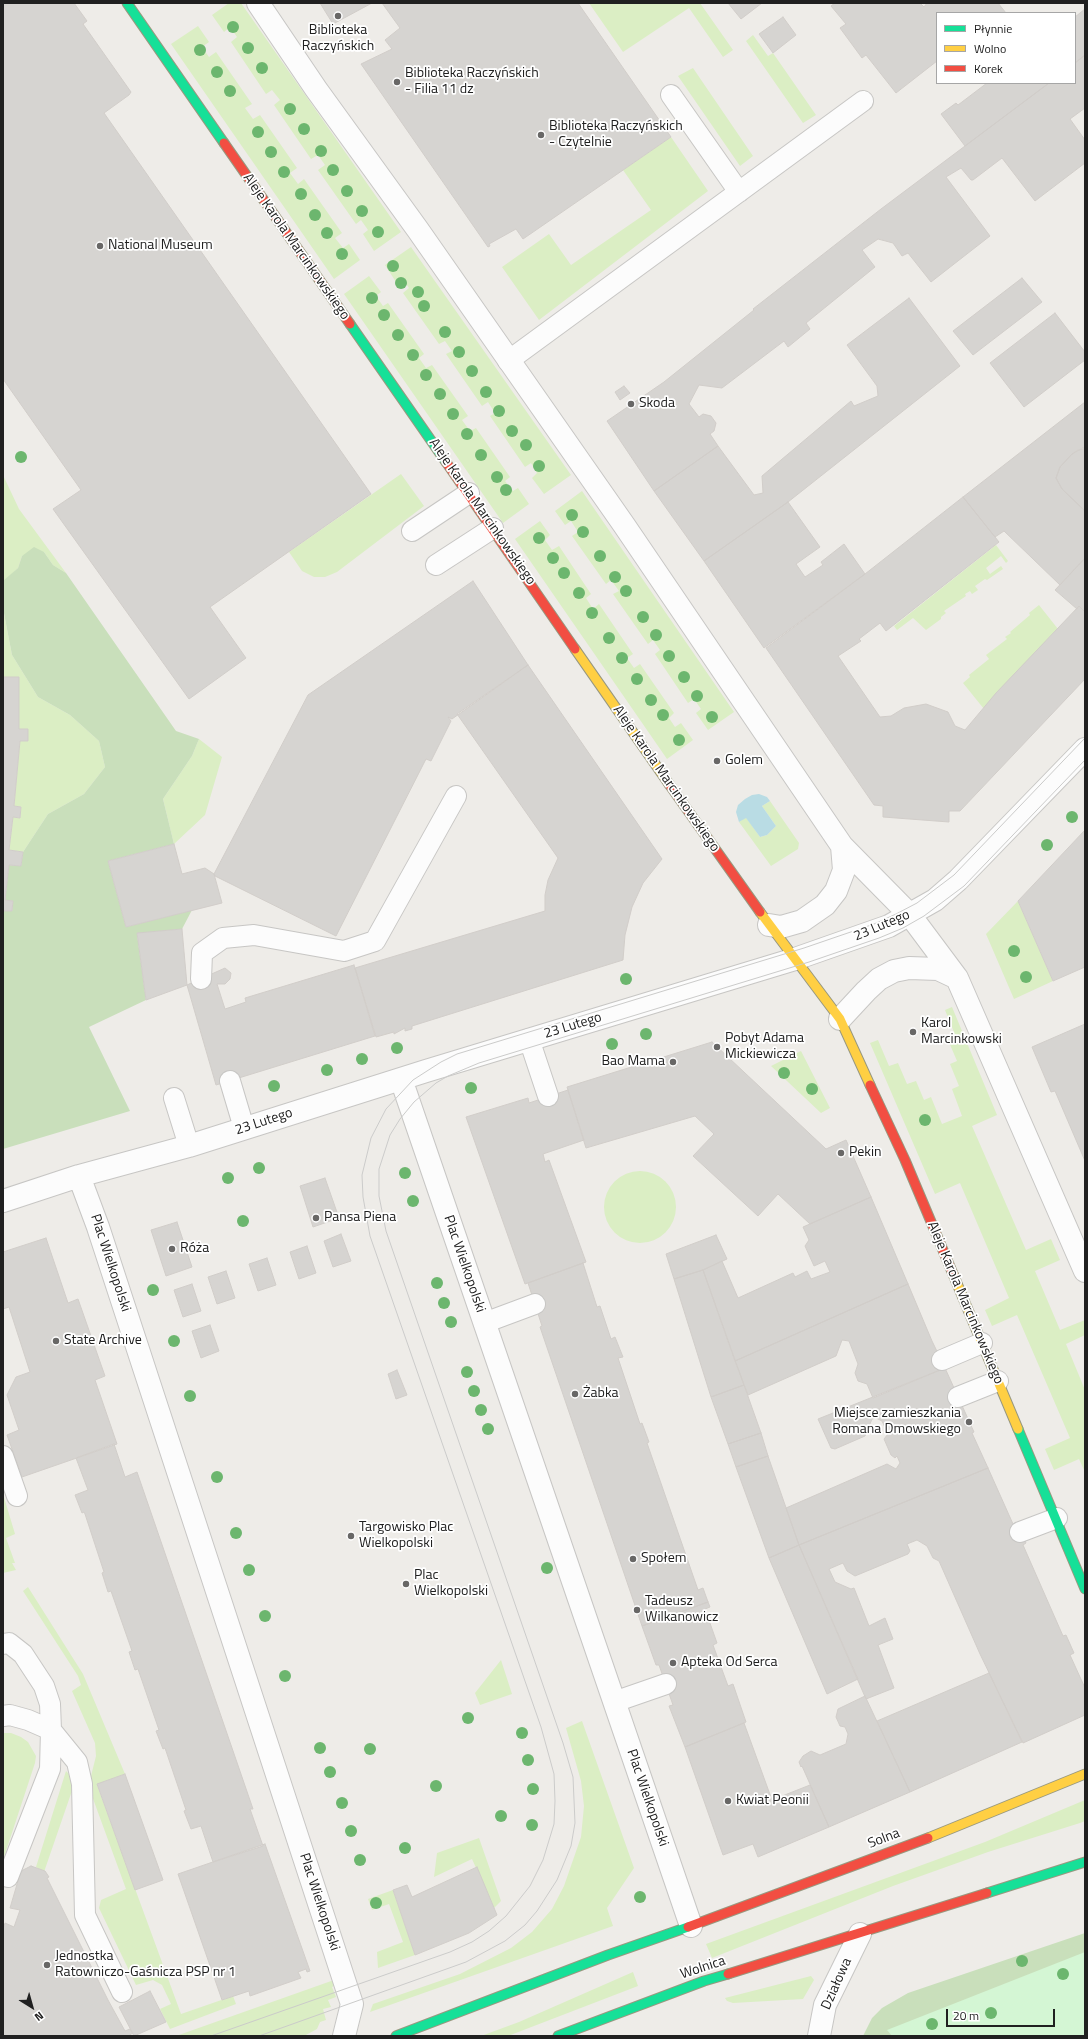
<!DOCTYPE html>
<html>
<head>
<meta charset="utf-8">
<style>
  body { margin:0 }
  #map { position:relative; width:1088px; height:2039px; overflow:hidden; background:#eeece8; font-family:"Titillium Web",sans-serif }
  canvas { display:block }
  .frame { position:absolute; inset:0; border:4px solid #202020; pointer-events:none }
  .legend { position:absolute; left:936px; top:12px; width:140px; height:72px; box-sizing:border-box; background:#fff; border:1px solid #a6a6a6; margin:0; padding:5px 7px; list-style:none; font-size:12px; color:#202020 }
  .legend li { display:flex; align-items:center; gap:8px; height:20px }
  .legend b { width:20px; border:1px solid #a6a6a6 }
  .north { position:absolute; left:12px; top:1987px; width:40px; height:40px; -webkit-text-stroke:3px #fff; paint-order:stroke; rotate:143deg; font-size:11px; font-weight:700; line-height:16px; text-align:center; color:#202020 }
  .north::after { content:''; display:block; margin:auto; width:14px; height:18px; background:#202020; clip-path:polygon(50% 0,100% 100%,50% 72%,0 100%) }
  .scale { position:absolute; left:946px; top:2009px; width:109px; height:18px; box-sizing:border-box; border:2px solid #202020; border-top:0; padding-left:5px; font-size:12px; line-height:14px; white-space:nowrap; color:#202020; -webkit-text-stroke:3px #fff; paint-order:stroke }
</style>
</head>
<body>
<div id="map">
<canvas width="1088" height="2039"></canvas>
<div class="frame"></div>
<ul class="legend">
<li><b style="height:5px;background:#16e098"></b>Płynnie</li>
<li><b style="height:5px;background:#ffcf43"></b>Wolno</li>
<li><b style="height:5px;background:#f24e42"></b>Korek</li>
</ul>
<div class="north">N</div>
<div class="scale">20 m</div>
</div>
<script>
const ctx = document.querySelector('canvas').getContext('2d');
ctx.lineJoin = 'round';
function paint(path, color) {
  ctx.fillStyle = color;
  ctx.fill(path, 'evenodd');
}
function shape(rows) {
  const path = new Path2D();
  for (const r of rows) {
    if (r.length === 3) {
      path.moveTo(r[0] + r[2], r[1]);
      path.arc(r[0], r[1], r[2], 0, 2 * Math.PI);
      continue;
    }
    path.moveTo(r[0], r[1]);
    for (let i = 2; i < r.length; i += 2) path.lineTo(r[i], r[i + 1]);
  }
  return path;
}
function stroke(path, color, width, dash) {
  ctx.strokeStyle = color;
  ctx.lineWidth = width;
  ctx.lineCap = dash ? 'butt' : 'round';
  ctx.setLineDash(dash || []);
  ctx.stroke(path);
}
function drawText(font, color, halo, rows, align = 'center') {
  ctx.font = font + ' "Titillium Web",sans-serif';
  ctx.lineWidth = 3.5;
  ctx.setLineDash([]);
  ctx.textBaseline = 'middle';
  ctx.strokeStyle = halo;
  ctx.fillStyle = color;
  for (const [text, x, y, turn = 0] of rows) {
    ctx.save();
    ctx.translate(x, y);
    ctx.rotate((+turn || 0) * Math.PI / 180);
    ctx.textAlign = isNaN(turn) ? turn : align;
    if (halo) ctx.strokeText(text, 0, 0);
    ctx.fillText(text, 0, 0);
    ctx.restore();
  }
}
paint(shape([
  [229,3,241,3,401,232,374,251,363,234,368,230,361,220,356,224,318,170,325,165,318,155,311,159,274,105,280,100,272,90,266,94,231,42,237,37,230,27,224,32,212,15],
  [589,3,700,3,733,50,723,57,689,8,623,52],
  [198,26,209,42,202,47,209,57,216,52,252,104,245,108,253,119,260,115,297,168,290,173,298,184,304,179,342,233,335,238,343,248,349,244,360,260,334,279,171,44],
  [753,35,768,56,773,53,816,115,803,123,746,41],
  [693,68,753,156,740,166,678,76],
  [671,137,708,191,539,320,502,267,549,234,571,265,651,210,623,170],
  [411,247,571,475,544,494,532,478,537,473,531,463,525,467,490,416,495,413,488,402,482,406,446,354,452,351,445,341,439,344,403,293,409,288,402,278,396,282,385,265],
  [369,276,381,292,376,296,383,306,388,303,424,354,419,358,426,368,432,365,468,416,462,420,470,431,476,428,510,477,505,481,513,491,518,488,529,504,503,523,344,294],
  [401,474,424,506,337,572,325,577,314,577,302,571,289,552],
  [3,475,19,509,66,573,53,565,44,552,22,556,18,568,3,583],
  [582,491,734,712,708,730,696,713,701,709,694,699,688,703,655,654,660,650,653,640,648,644,613,594,619,591,611,580,606,584,572,536,578,532,571,521,565,525,555,511],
  [540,521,550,535,545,540,552,550,559,546,591,594,586,598,593,609,599,604,633,654,627,658,634,668,640,664,674,713,669,718,675,727,681,723,693,740,667,759,515,539],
  [996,545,1008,561,1006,563,1001,556,986,568,990,574,1001,566,1003,569,987,580,985,579,975,586,978,590,972,594,970,591,965,594,966,596,944,611,946,613,941,617,941,619,926,630,913,618,897,630,894,626],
  [1039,605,1058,629,984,709,963,683,970,677,969,675,989,659,986,655,1007,639,1005,637,1011,633,1010,632,1030,615,1029,613],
  [3,608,12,655,38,697,70,715,99,741,105,767,84,794,48,814,23,852,9,850,13,817,20,818,21,807,14,806,20,741,28,741,28,729,19,729,19,678,3,677],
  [199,739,222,757,205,815,174,844,163,799,192,756],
  [770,801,799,843,798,849,771,866,739,822,746,817,760,837,767,835,776,826,762,806],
  [1018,901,1053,981,1014,999,986,934],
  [952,1007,997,1115,972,1126,1026,1250,1051,1239,1060,1260,1035,1271,1060,1330,1085,1320,1085,1335,1066,1344,1085,1390,1085,1472,1079,1459,1054,1470,1045,1449,1070,1438,1017,1315,992,1326,985,1310,1009,1298,960,1183,935,1194,870,1043,878,1040,889,1066,898,1063,907,1084,916,1081,924,1100,931,1097,942,1124,962,1116,952,1089,959,1086,950,1064,957,1061,948,1040,956,1037,945,1010],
  [801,1051,830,1108,821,1113,771,1066],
  [640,1207,36],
  [3,1494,15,1534,6,1538,15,1563,12,1563,16,1570,3,1573],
  [28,1587,83,1674,125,1774,97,1785,181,2014,233,1996,236,2004,170,2029,160,2009,171,2004,162,1985,153,1980,136,1985,99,1908,101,1900,126,1889,92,1796,89,1784,96,1756,95,1743,72,1691,81,1685,78,1676,23,1591],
  [501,1660,512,1694,480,1705,475,1693],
  [582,1721,634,1868,607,1908,613,1926,370,2012,373,2004,460,1974,511,1948,532,1932,552,1909,564,1886,581,1837,584,1806,581,1781,566,1728],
  [3,1733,11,1733,21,1737,28,1742,36,1756,35,1763,3,1860],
  [66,1771,72,1777,74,1785,44,1872,36,1867],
  [1085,1800,1085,1821,1080,1823,988,1852,893,1886,712,1958,706,1944,985,1842],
  [479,1838,501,1901,494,1908,472,1859,434,1877,437,1853],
  [393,1890,415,1955,378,1968,377,1952,403,1942,389,1904,372,1910,368,1899],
  [633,1972,638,1986,508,2036,481,2036,519,2022],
  [811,1976,814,1980,803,1999,733,2003,727,2001,725,1998],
  [334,1980,336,1985,332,1987,336,1997,328,2000,331,2007,323,2009,326,2020,320,2022,317,2029,304,2036,176,2036]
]), '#dbeec4');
paint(shape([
  [34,547,44,552,53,565,66,573,176,731,199,739,192,756,163,799,174,844,108,861,126,927,192,910,182,929,137,934,146,1000,89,1027,130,1111,3,1149,3,918,4,911,12,911,13,901,5,900,9,865,21,866,23,852,48,814,84,794,105,767,99,741,70,715,38,697,12,655,3,608,3,581,18,568,22,556],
  [1085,1933,1085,2036,863,2036,872,2018,882,2008,908,1993]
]), '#c9dfbb');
paint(shape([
  [1085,1952,1085,2036,892,2036,887,2030]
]), '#d4f6d4');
paint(shape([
  [759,794,767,797,770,801,762,806,776,826,767,835,760,837,746,818,739,822,736,812,738,805,745,799,752,795]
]), '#b9dce4');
const building = shape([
  [3,3,74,3,87,21,83,24,131,92,129,95,104,113,371,494,210,607,246,658,189,699,53,509,81,490,3,379,3,3],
  [320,3,372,3,333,24,320,3],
  [382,3,578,3,671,137,523,239,516,229,489,244,490,246,488,247,361,64,392,49,385,40,400,28,382,3],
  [728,3,762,3,741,19,728,3],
  [835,3,920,3,924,7,927,3,998,3,1006,13,937,13,937,61,896,93,866,55,862,58,840,28,846,24,831,6,835,3],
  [1085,9,1085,55,1075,63,1075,17,1085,9],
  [783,17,796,35,773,53,759,34,783,17],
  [1085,55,1085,108,1070,119,1085,140,1085,163,1035,201,1002,158,973,180,971,180,961,168,946,177,990,236,931,282,908,253,902,256,893,243,878,239,862,250,875,267,806,323,810,329,788,347,784,341,722,388,699,385,689,404,699,417,703,414,711,416,716,423,714,431,710,434,718,446,654,491,607,421,664,382,754,310,753,309,881,209,1049,83,1075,83,1075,63,1085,55],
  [987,83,1049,83,965,146,941,114,956,103,958,105,987,83],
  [1022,278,1042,302,973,355,953,331,1022,278],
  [909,298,960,366,788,502,704,561,654,491,718,446,754,495,763,493,762,476,851,401,854,406,878,396,877,386,847,345,909,298],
  [1055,313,1085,352,1085,360,1024,407,990,363,1055,313],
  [624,386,630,393,620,400,615,392,624,386],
  [1085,402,1085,449,1078,450,1072,454,1060,467,1056,478,1062,489,1085,511,1085,558,1060,585,1004,531,995,537,963,497,1085,402],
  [1083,448,1085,449,1085,511,1062,489,1056,478,1060,467,1072,454,1083,448],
  [963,497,999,542,886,631,880,623,859,639,861,641,838,656,880,717,891,716,904,708,926,704,948,712,955,726,965,730,996,693,1079,606,1085,612,1085,679,960,811,949,811,949,822,883,817,883,806,874,805,766,648,865,574,963,497],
  [788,502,820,547,796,564,805,577,823,565,821,562,844,544,865,574,764,648,704,561,788,502],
  [1085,558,1085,612,1079,606,1077,609,1055,590,1085,558],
  [473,581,528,665,452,719,448,717,451,721,431,761,426,759,336,936,215,876,214,874,308,695,473,581],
  [528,665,662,859,643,883,632,907,625,935,623,960,412,1026,412,1029,405,1031,405,1028,394,1034,394,1032,376,1037,355,968,545,911,545,895,548,880,558,858,457,714,528,665],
  [3,677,19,677,19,729,28,729,28,741,20,741,14,806,21,807,20,818,13,817,9,850,23,852,21,866,9,865,5,900,13,901,12,911,4,911,3,906,3,677],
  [1085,830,1085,967,1053,981,1018,901,1085,830],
  [174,844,182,874,205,868,214,874,222,903,126,927,108,861,174,844],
  [182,929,187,985,146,1000,137,933,182,929],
  [354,965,375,1036,216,1085,187,985,225,968,231,973,230,979,225,984,217,984,225,1009,246,1002,245,998,354,965],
  [1085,1024,1085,1161,1055,1091,1051,1092,1032,1047,1085,1024],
  [712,1042,826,1149,846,1140,871,1197,810,1224,778,1194,758,1216,693,1156,714,1134,695,1116,586,1148,567,1087,712,1042],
  [568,1090,584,1140,543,1154,545,1162,549,1160,586,1262,525,1284,466,1117,528,1098,529,1103,568,1090],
  [325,1178,339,1218,313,1227,300,1186,325,1178],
  [871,1197,908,1284,735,1361,703,1270,722,1261,738,1298,793,1273,795,1277,807,1271,811,1279,830,1272,825,1261,814,1266,805,1246,809,1240,803,1227,871,1197],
  [177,1222,192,1267,166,1276,151,1230,177,1222],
  [341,1234,351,1261,333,1267,324,1241,341,1234],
  [716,1235,727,1259,703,1270,674,1279,666,1254,716,1235],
  [46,1238,68,1303,78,1299,105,1376,95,1380,117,1444,22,1477,7,1435,19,1430,7,1395,16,1377,30,1372,9,1307,3,1309,3,1252,46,1238],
  [307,1246,316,1273,299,1279,290,1252,307,1246],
  [267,1258,276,1285,258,1291,249,1264,267,1258],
  [583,1263,597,1307,600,1306,611,1339,615,1337,623,1357,618,1358,640,1424,642,1423,649,1442,647,1443,698,1590,703,1588,708,1602,642,1626,540,1327,542,1326,528,1283,583,1263],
  [703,1270,744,1385,711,1397,674,1279,703,1270],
  [226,1271,235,1298,217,1304,208,1277,226,1271],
  [192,1284,201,1311,183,1317,174,1290,192,1284],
  [908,1284,932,1341,945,1368,873,1398,867,1384,858,1381,855,1373,858,1364,849,1341,842,1340,836,1356,748,1395,735,1361,908,1284],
  [210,1325,219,1351,201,1358,192,1331,210,1325],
  [945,1368,974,1432,972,1433,988,1468,799,1545,786,1508,887,1464,896,1469,900,1463,897,1456,895,1458,891,1455,884,1439,888,1434,882,1421,876,1418,872,1419,865,1436,835,1449,831,1448,818,1419,945,1368],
  [397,1370,407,1395,396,1399,388,1374,397,1370],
  [744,1385,761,1433,728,1444,711,1397,744,1385],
  [761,1433,768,1456,736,1467,728,1444,761,1433],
  [114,1444,125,1477,137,1472,253,1809,250,1809,263,1846,213,1862,201,1826,191,1829,184,1811,186,1810,165,1748,163,1749,156,1731,159,1730,138,1669,135,1670,129,1652,132,1651,111,1591,108,1592,102,1573,104,1572,85,1514,84,1512,82,1513,75,1495,88,1490,76,1458,114,1444],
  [768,1456,799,1545,769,1558,736,1467,768,1456],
  [988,1468,1013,1524,1016,1522,1026,1543,1023,1545,1063,1636,1066,1635,1074,1653,1070,1655,1085,1688,1085,1715,1023,1743,980,1654,939,1561,933,1558,927,1546,917,1540,907,1544,910,1551,908,1554,855,1576,847,1571,843,1563,829,1569,835,1582,851,1589,854,1588,869,1626,885,1618,893,1639,878,1645,894,1688,866,1699,799,1545,988,1468],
  [799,1545,858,1679,827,1694,769,1558,799,1545],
  [708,1602,710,1607,705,1609,717,1643,713,1645,728,1686,733,1684,746,1722,685,1747,669,1706,673,1705,659,1665,656,1665,642,1626,708,1602],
  [989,1673,1022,1742,910,1792,877,1721,989,1673],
  [865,1696,910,1792,829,1827,802,1766,801,1767,799,1762,803,1756,811,1751,820,1755,846,1744,848,1734,845,1727,840,1726,836,1717,838,1709,865,1696],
  [744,1723,772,1800,810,1785,829,1827,758,1857,753,1844,723,1855,685,1747,744,1723],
  [125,1774,163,1880,135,1890,97,1784,125,1774],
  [265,1844,310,1971,307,1972,306,1969,298,1972,301,1978,250,1996,249,1991,222,2000,178,1874,265,1844],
  [31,1866,45,1871,49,1877,47,1878,108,2000,125,2031,130,2029,133,2033,128,2036,3,2036,3,1929,5,1923,14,1927,20,1910,10,1908,20,1874,23,1870,31,1866],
  [477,1867,497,1915,469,1933,415,1955,393,1890,407,1885,412,1897,477,1867],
  [150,1991,166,2022,134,2036,119,2007,150,1991]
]);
paint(building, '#d6d4d1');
stroke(building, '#d1cdc9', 1);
const lane = shape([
  [671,95,739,192],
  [508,361,863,101],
  [412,531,469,493],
  [436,565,493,528],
  [201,979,202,953,223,938,254,935,344,951,375,941,456,796],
  [529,1039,548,1096],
  [230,1081,244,1128],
  [174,1098,189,1146],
  [484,1323,535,1304],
  [942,1360,982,1343],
  [958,1397,998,1381],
  [3,1456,17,1496],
  [1020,1532,1057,1518],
  [3,1644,9,1643,23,1654,44,1686,50,1704,51,1730,50,1769,8,1877],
  [614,1702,666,1684],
  [3,1716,10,1715,28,1720,51,1730,77,1762,82,1784,85,1915,122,1992]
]);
const street = shape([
  [258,3,316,89,418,230,624,525,842,846,910,915,957,978,1085,1271],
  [769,925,781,927,802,921,825,905,836,891,844,870,842,846],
  [840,1019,866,991,879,979,894,971,909,968,938,969,957,978],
  [401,1079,691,1926],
  [79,1176,98,1227,347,1989,352,2004,344,2036],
  [3,1201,79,1176,189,1146,426,1071,795,959,889,926,935,900,958,880,1085,749],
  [819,2036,825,2005,860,1934]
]);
const fast = shape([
  [127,3,224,143],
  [350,324,446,462],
  [1018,1429,1085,1589],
  [987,1893,1085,1862],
  [396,2036,608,1955,688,1927],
  [558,2036,704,1981,728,1974]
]);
const slow = shape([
  [575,649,669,784],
  [760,912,840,1019,870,1085],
  [953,1274,1018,1429],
  [928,1838,1085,1774]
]);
const jam = shape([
  [224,143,350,324],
  [446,462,575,649],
  [669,784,760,912],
  [870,1085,905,1160,953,1274],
  [688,1927,928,1838],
  [728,1974,987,1893]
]);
stroke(lane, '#c7c6c4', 22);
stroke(street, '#c7c6c4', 24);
stroke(fast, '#98987f', 11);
stroke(slow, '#98987f', 11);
stroke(jam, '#98987f', 11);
stroke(lane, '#fcfcfc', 20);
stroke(street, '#fcfcfc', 22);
stroke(fast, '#16e098', 9);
stroke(slow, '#ffcf43', 9);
stroke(jam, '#f24e42', 9);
stroke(shape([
  [211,2036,450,1952,472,1942,489,1931,506,1916,530,1886,543,1860,554,1824,555,1801,554,1774,541,1727,370,1236,363,1197,362,1175,371,1138,386,1109,413,1080,441,1062,457,1054,804,948,874,924,896,914,917,903,954,875,1085,738],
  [259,2036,466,1962,505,1941,525,1925,537,1911,557,1880,571,1846,575,1823,573,1777,563,1743,386,1231,379,1196,379,1169,390,1135,400,1119,414,1102,436,1083,448,1076,479,1063,809,962,879,938,903,928,924,916,964,886,1085,760]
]), '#cbcbca', 1);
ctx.fillStyle = '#6cb66e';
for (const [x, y] of [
  [233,27],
  [248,48],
  [200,50],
  [262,68],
  [217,72],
  [230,91],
  [290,109],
  [304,129],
  [258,132],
  [321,151],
  [271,152],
  [333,170],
  [284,172],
  [347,191],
  [301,194],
  [362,211],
  [315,215],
  [378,232],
  [327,233],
  [342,254],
  [393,266],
  [401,283],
  [418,292],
  [372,298],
  [424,306],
  [384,315],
  [445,332],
  [398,335],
  [459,352],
  [413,355],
  [472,371],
  [426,375],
  [486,392],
  [440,394],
  [499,411],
  [453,414],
  [512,431],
  [467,434],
  [526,445],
  [481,455],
  [21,457],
  [539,466],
  [497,477],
  [506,490],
  [572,515],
  [583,532],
  [539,538],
  [600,556],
  [553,558],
  [564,573],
  [615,577],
  [626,591],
  [579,593],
  [592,613],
  [643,617],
  [656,635],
  [609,638],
  [669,656],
  [622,658],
  [684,677],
  [637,679],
  [697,696],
  [651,700],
  [663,715],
  [712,717],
  [679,740],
  [1072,817],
  [1047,845],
  [1014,951],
  [1026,977],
  [626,979],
  [646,1034],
  [612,1044],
  [397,1048],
  [362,1059],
  [327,1070],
  [784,1073],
  [274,1086],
  [471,1088],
  [812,1089],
  [925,1120],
  [259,1168],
  [405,1173],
  [228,1178],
  [413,1201],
  [243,1221],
  [437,1283],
  [153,1290],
  [444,1303],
  [451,1322],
  [174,1341],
  [467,1372],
  [474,1391],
  [190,1396],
  [481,1410],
  [488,1429],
  [217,1477],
  [236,1533],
  [547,1568],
  [249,1570],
  [265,1616],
  [285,1676],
  [468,1718],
  [522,1733],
  [320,1748],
  [370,1749],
  [528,1760],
  [330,1772],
  [436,1786],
  [533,1789],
  [342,1803],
  [501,1816],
  [532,1825],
  [351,1831],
  [405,1848],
  [360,1860],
  [640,1897],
  [376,1903],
  [1022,1961],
  [1063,1974],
  [991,2013],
  [932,2024]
]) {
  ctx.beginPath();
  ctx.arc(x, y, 6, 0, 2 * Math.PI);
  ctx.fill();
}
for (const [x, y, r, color] of [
  [338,16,4,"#686766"],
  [397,82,4,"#686766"],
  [541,135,4,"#686766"],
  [100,246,4,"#686766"],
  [631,404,4,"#686766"],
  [717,761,4,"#686766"],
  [913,1032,4,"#686766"],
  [717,1047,4,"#686766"],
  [673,1062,4,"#686766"],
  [841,1153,4,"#686766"],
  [316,1218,4,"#686766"],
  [172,1249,4,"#686766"],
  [56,1341,4,"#686766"],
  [575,1394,4,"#686766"],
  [969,1422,4,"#686766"],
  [351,1536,4,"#686766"],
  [633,1559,4,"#686766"],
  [406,1584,4,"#686766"],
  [637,1610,4,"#686766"],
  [673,1663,4,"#686766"],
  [728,1801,4,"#686766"],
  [47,1965,4,"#686766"]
]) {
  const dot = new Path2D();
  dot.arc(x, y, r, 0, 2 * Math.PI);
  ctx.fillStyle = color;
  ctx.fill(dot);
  stroke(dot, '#fff', 1.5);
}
drawText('14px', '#202020', '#fff', [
  ["Biblioteka",338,31,"center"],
  ["Raczyńskich",338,47,"center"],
  ["Biblioteka Raczyńskich",405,74],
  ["- Filia 11 dz",405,90],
  ["Biblioteka Raczyńskich",549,127],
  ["- Czytelnie",549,143],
  ["National Museum",108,246],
  ["Skoda",639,404],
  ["Golem",725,761],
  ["Karol",921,1024],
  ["Marcinkowski",921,1040],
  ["Pobyt Adama",725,1039],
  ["Mickiewicza",725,1055],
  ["Bao Mama",665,1062,"right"],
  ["Pekin",849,1153],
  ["Pansa Piena",324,1218],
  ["Róża",180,1249],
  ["State Archive",64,1341],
  ["Żabka",583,1394],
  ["Miejsce zamieszkania",961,1414,"right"],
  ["Romana Dmowskiego",961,1430,"right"],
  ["Targowisko Plac",359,1528],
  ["Wielkopolski",359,1544],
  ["Społem",641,1559],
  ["Plac",414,1576],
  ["Wielkopolski",414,1592],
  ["Tadeusz",645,1602],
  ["Wilkanowicz",645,1618],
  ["Apteka Od Serca",681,1663],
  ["Kwiat Peonii",736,1801],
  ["Jednostka",55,1957],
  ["Ratowniczo-Gaśnicza PSP nr 1",55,1973]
], 'left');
drawText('14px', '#202020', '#fff', [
  ["Aleje Karola Marcinkowskiego",296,247,55],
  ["Aleje Karola Marcinkowskiego",482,512,55],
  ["Aleje Karola Marcinkowskiego",666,779,55],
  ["23 Lutego",882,926,-23],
  ["23 Lutego",573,1026,-17],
  ["23 Lutego",264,1122,-18],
  ["Plac Wielkopolski",110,1263,72],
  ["Plac Wielkopolski",464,1264,71],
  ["Aleje Karola Marcinkowskiego",965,1303,67],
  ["Plac Wielkopolski",647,1798,71],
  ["Solna",884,1839,-21],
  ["Plac Wielkopolski",319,1902,72],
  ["Wolnica",703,1968,-18],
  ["Działowa",837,1984,-66]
]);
</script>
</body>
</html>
